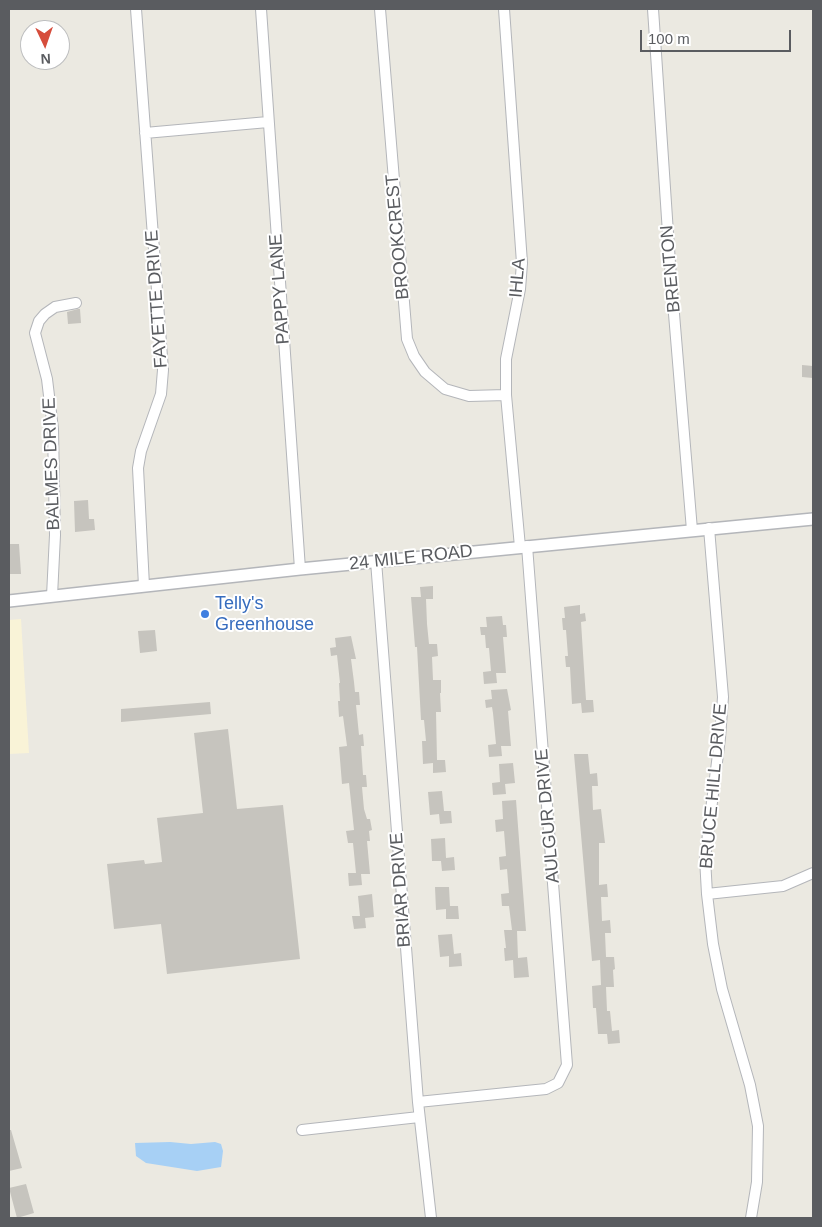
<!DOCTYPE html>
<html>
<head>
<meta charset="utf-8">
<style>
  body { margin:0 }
  #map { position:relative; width:822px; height:1227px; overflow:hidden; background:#ebe9e1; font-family:Arial,sans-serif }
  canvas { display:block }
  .frame { position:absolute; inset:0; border:10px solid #5a5c60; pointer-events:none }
  .north { position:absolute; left:20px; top:20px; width:50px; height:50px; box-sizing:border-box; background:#fff; border:1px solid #bdbebf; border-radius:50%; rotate:177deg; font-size:14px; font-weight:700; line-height:20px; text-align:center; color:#5a5c60 }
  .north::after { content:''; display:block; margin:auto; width:18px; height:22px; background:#d64d3c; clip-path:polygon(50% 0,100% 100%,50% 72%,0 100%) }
  .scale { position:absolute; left:640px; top:30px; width:151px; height:22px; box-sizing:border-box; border:2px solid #5a5c60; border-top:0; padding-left:6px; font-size:15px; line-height:18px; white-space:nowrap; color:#5a5c60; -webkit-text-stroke:4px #fff; paint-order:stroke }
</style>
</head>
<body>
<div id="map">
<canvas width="822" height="1227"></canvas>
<div class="frame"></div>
<div class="north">N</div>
<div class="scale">100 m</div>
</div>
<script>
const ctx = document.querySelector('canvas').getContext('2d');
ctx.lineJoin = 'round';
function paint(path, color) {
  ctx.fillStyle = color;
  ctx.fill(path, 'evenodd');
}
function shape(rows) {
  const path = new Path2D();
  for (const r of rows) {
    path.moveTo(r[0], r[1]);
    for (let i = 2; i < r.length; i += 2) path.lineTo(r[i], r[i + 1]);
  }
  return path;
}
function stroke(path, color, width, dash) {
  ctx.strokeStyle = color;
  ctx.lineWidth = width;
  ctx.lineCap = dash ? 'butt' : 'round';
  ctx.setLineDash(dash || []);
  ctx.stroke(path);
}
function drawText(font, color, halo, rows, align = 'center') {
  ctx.font = font + ' Arial,sans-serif';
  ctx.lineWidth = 4;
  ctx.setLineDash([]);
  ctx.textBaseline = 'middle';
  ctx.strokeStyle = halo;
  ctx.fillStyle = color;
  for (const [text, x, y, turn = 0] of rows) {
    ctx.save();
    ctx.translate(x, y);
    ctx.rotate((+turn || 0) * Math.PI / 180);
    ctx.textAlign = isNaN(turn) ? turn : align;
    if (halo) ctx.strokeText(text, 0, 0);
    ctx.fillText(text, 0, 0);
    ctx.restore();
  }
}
paint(shape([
  [21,619,29,753,9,754,9,620]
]), '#f9f3d7');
paint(shape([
  [170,1142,191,1144,215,1142,221,1144,223,1151,221,1167,197,1171,146,1163,136,1156,135,1143]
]), '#a7d0f5');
paint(shape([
  [78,309,80,309,81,323,68,324,67,312],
  [802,365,813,366,813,378,802,377],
  [88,500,89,519,94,519,95,530,75,532,74,501],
  [9,544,19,544,21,574,9,574],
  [433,586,433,599,426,599,427,624,429,644,437,644,438,656,432,657,433,680,441,680,441,693,440,693,441,712,436,712,437,760,445,760,446,772,433,773,433,763,423,764,422,741,426,741,424,720,421,720,417,647,415,647,411,597,421,597,420,587],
  [580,605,580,614,585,613,586,621,581,622,586,700,593,700,594,712,582,713,581,703,572,704,570,667,566,667,565,656,568,656,566,630,563,630,562,618,565,618,564,607],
  [502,616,503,625,506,625,507,637,503,637,506,673,496,673,497,683,484,684,483,672,491,671,489,648,486,648,485,635,481,635,480,627,487,627,486,617],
  [155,630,157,651,140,653,138,631],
  [351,636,356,659,351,659,354,682,355,692,359,692,360,705,356,705,359,735,363,734,364,746,361,746,363,775,366,775,367,787,362,787,364,809,367,819,370,819,372,830,369,831,370,841,367,841,370,874,361,874,362,885,349,886,348,873,356,873,353,843,348,843,346,831,354,830,349,783,342,784,339,747,347,746,343,716,339,717,338,701,340,701,339,683,340,683,337,655,331,656,330,648,336,647,335,638],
  [507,689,511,710,508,711,511,746,501,746,502,756,489,757,488,745,496,744,493,713,492,707,486,708,485,700,492,699,491,690],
  [210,702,211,714,121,722,121,709],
  [228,729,237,809,283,805,300,959,167,974,161,924,114,929,107,864,144,860,145,864,162,862,157,818,203,813,194,733],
  [574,754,588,754,590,774,597,773,598,786,592,786,593,810,601,809,605,843,599,843,599,885,607,884,608,897,601,897,602,921,610,920,611,933,605,933,606,957,614,957,615,969,613,970,614,987,606,987,607,1011,610,1011,612,1031,619,1030,620,1043,608,1044,607,1034,598,1034,596,1008,593,1008,592,986,601,985,600,960,592,961],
  [513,763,515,783,505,784,506,794,493,795,492,783,500,782,499,764],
  [442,791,444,811,451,811,452,823,440,824,439,814,430,815,428,792],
  [516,800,526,931,517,931,518,958,527,957,529,977,514,978,513,960,505,961,504,948,506,948,504,930,512,930,509,906,502,906,501,894,509,893,507,869,500,870,499,857,506,856,504,831,496,832,495,820,503,819,502,801],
  [445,838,446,858,454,857,455,870,442,871,441,861,432,861,431,839],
  [435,887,449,887,450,906,458,906,459,919,446,919,446,909,436,910],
  [372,894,374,917,365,918,366,928,354,929,352,916,360,916,358,896],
  [452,934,454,954,461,953,462,966,449,967,449,956,440,957,438,935],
  [9,1130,11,1130,22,1168,9,1171],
  [26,1184,34,1213,17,1218,9,1188]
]), '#c6c4be');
const minor = shape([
  [136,9,163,370,161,394,141,451,138,468,144,586],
  [261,9,300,569],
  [380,9,407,339,414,356,425,372,445,389,469,396,506,395],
  [504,9,522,263,520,289,506,359,506,395,520,547],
  [653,9,671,278,692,530],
  [145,133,268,122],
  [709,528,723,697,720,738,705,858,707,894,713,944,722,989,750,1085,758,1126,757,1182,751,1218],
  [376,561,418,1102,431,1218],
  [52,596,55,535,53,429,47,379,35,333,39,321,45,314,55,307,76,303],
  [707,894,783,886,813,873],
  [418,1102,546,1089,558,1083,567,1065,527,546],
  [302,1130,419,1117]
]);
const tertiary = shape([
  [9,601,300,569,813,519]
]);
stroke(minor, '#b4b6ba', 12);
stroke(tertiary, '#b4b6ba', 14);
stroke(minor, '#fff', 10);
stroke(tertiary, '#fff', 11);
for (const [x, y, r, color] of [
  [205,614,5,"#3f7fe0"]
]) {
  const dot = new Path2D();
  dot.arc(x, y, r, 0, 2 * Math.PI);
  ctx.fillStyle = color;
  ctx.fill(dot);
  stroke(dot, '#fff', 2);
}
drawText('18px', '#5a5c60', '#fff', [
  ["BROOKCREST",398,237,-95],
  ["BRENTON",671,269,-95],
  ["IHLA",518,278,-85],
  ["PAPPY LANE",280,289,-94],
  ["FAYETTE DRIVE",157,299,-94],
  ["BALMES DRIVE",52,464,-92],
  ["24 MILE ROAD",411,558,-6],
  ["BRUCE HILL DRIVE",714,786,-85],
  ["AULGUR DRIVE",548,816,-95],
  ["BRIAR DRIVE",401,890,-94]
]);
drawText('18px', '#366cbe', '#fff', [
  ["Telly's",215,604],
  ["Greenhouse",215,625]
], 'left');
</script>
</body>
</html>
